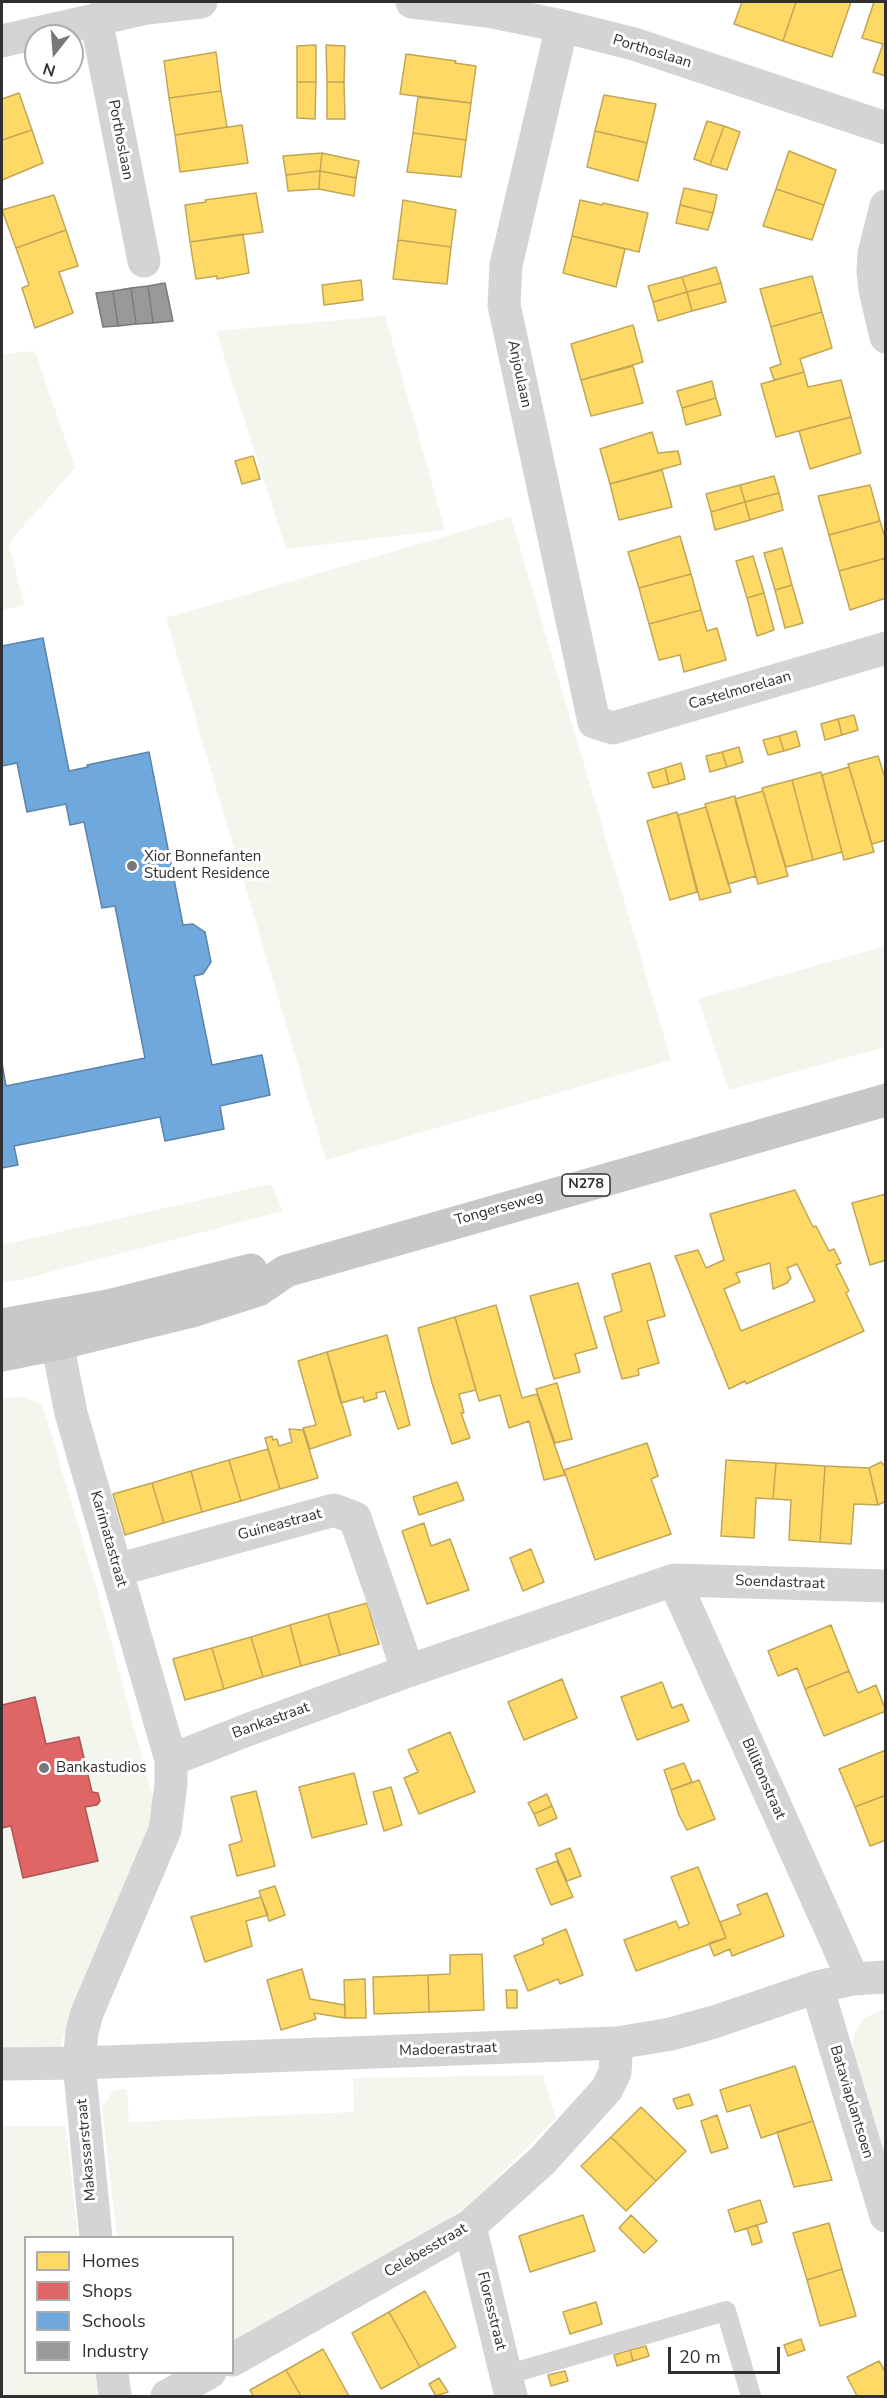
<!DOCTYPE html>
<html>
<head>
<meta charset="utf-8">
<style>
  body { margin:0 }
  #map { position:relative; width:887px; height:2398px; overflow:hidden; background:#fff; font-family:"Nunito Sans",sans-serif }
  canvas { display:block }
  .frame { position:absolute; inset:0; border:3px solid #303030; pointer-events:none }
  .legend { position:absolute; left:24px; top:2236px; width:210px; height:138px; box-sizing:border-box; background:#fff; border:2px solid #acacac; margin:0; padding:8px 10px; list-style:none; font-size:18px; color:#303030 }
  .legend li { display:flex; align-items:center; gap:12px; height:30px }
  .legend b { width:30px; border:2px solid #acacac }
  .north { position:absolute; left:24px; top:24px; width:60px; height:60px; box-sizing:border-box; background:#fff; border:2px solid #acacac; border-radius:50%; rotate:197deg; font-size:16px; font-weight:700; line-height:24px; text-align:center; color:#303030 }
  .north::after { content:''; display:block; margin:auto; width:21px; height:27px; background:#787878; clip-path:polygon(50% 0,100% 100%,50% 72%,0 100%) }
  .scale { position:absolute; left:668px; top:2347px; width:112px; height:27px; box-sizing:border-box; border:3px solid #303030; border-top:0; padding-left:8px; font-size:18px; line-height:21px; white-space:nowrap; color:#303030; -webkit-text-stroke:4px #fff; paint-order:stroke }
</style>
</head>
<body>
<div id="map">
<canvas width="887" height="2398"></canvas>
<div class="frame"></div>
<ul class="legend">
<li><b style="height:16px;background:#ffd966"></b>Homes</li>
<li><b style="height:16px;background:#e06666"></b>Shops</li>
<li><b style="height:16px;background:#6fa8dc"></b>Schools</li>
<li><b style="height:16px;background:#999"></b>Industry</li>
</ul>
<div class="north">N</div>
<div class="scale">20 m</div>
</div>
<script>
const ctx = document.querySelector('canvas').getContext('2d');
ctx.lineJoin = 'round';
function paint(path, color) {
  ctx.fillStyle = color;
  ctx.fill(path, 'evenodd');
}
function shape(rows) {
  const path = new Path2D();
  for (const r of rows) {
    path.moveTo(r[0], r[1]);
    for (let i = 2; i < r.length; i += 2) path.lineTo(r[i], r[i + 1]);
  }
  return path;
}
function stroke(path, color, width, dash) {
  ctx.strokeStyle = color;
  ctx.lineWidth = width;
  ctx.lineCap = dash ? 'butt' : 'round';
  ctx.setLineDash(dash || []);
  ctx.stroke(path);
}
function drawText(font, color, halo, rows, align = 'center') {
  ctx.font = font + ' "Nunito Sans",sans-serif';
  ctx.lineWidth = 6;
  ctx.setLineDash([]);
  ctx.textBaseline = 'middle';
  ctx.strokeStyle = halo;
  ctx.fillStyle = color;
  for (const [text, x, y, turn = 0] of rows) {
    ctx.save();
    ctx.translate(x, y);
    ctx.rotate((+turn || 0) * Math.PI / 180);
    ctx.textAlign = isNaN(turn) ? turn : align;
    if (halo) ctx.strokeText(text, 0, 0);
    ctx.fillText(text, 0, 0);
    ctx.restore();
  }
}
paint(shape([
  [385,316,445,530,286,549,216,331],
  [35,351,75,468,13,538,9,545,24,605,2,610,2,354],
  [511,517,671,1060,326,1160,166,618],
  [885,946,885,1047,729,1090,698,999],
  [271,1184,283,1211,19,1280,2,1283,2,1245],
  [24,1397,41,1405,45,1414,96,1585,153,1798,153,1818,77,1996,59,2050,2,2051,2,1398],
  [885,2008,885,2156,852,2054,854,2035,863,2019],
  [543,2075,556,2118,476,2199,448,2220,233,2340,232,2238,117,2237,102,2107,114,2090,127,2089,129,2122,354,2112,353,2078],
  [2,2126,66,2126,78,2237,26,2238,26,2372,95,2373,98,2396,2,2396]
]), '#f2f6ed');
const homes = shape([
  [742,2,796,2,783,41,734,24,742,2],
  [796,2,851,2,832,57,783,41,796,2],
  [874,2,886,2,886,76,873,72,883,44,862,38,874,2],
  [316,45,316,82,297,82,297,46,316,45],
  [326,45,345,46,344,82,327,82,326,45],
  [216,52,221,91,169,98,164,61,216,52],
  [406,54,456,61,455,63,476,66,471,103,400,94,406,54],
  [297,82,316,82,315,119,297,118,297,82],
  [327,82,344,82,345,119,327,119,327,82],
  [221,91,227,127,175,135,169,98,221,91],
  [19,93,32,130,2,140,2,99,19,93],
  [604,95,656,104,647,143,595,131,604,95],
  [418,97,471,103,466,140,413,133,418,97],
  [707,121,724,126,710,165,694,159,707,121],
  [242,125,248,163,180,172,175,135,242,125],
  [724,126,740,132,727,170,710,165,724,126],
  [32,130,43,163,2,180,2,140,32,130],
  [595,131,647,143,638,181,587,167,595,131],
  [413,133,466,140,461,177,407,172,413,133],
  [789,151,836,170,824,205,776,189,789,151],
  [322,153,359,161,356,178,320,171,322,153],
  [322,153,320,171,286,175,283,156,322,153],
  [320,171,319,189,288,191,286,175,320,171],
  [320,171,356,178,354,196,319,189,320,171],
  [684,188,717,195,713,213,680,205,684,188],
  [776,189,824,205,812,240,763,226,776,189],
  [256,193,263,232,190,242,185,205,206,202,205,200,256,193],
  [54,195,66,230,16,248,2,210,54,195],
  [403,200,456,210,451,247,398,240,403,200],
  [580,200,602,205,603,203,648,213,639,252,572,236,580,200],
  [680,205,713,213,708,230,676,223,680,205],
  [66,230,78,266,59,272,73,313,35,328,22,288,29,285,16,248,66,230],
  [243,234,249,273,217,279,217,276,196,279,190,242,243,234],
  [572,236,625,249,616,287,563,273,572,236],
  [398,240,451,247,447,284,393,279,398,240],
  [716,267,721,283,687,292,682,277,716,267],
  [812,276,822,312,771,327,760,289,812,276],
  [682,277,687,292,653,302,648,286,682,277],
  [361,280,363,300,324,305,322,285,361,280],
  [721,283,726,302,692,311,687,292,721,283],
  [687,292,692,311,658,321,653,302,687,292],
  [822,312,832,348,800,359,804,372,774,380,770,368,781,364,771,327,822,312],
  [633,325,643,362,581,380,571,344,633,325],
  [633,366,643,403,591,416,581,380,633,366],
  [804,372,808,387,841,380,851,417,776,437,761,384,804,372],
  [712,381,716,398,682,408,677,391,712,381],
  [716,398,721,415,686,425,682,408,716,398],
  [851,417,861,453,810,469,799,431,851,417],
  [652,432,658,453,678,451,681,464,610,484,600,449,652,432],
  [253,456,260,479,242,484,235,461,253,456],
  [662,470,672,507,619,520,610,484,662,470],
  [774,476,779,493,745,502,740,485,774,476],
  [740,485,745,502,711,512,706,494,740,485],
  [870,485,880,521,829,535,818,496,870,485],
  [779,493,783,510,750,520,745,502,779,493],
  [745,502,750,520,715,530,711,512,745,502],
  [880,521,886,541,886,558,839,571,829,535,880,521],
  [680,536,691,574,639,588,628,552,680,536],
  [782,548,792,585,775,590,764,553,782,548],
  [753,556,764,593,747,598,736,561,753,556],
  [886,558,886,598,850,610,839,571,886,558],
  [691,574,701,610,649,624,639,588,691,574],
  [792,585,803,623,785,628,775,590,792,585],
  [764,593,774,630,757,636,747,598,764,593],
  [701,610,707,631,717,628,726,660,684,672,680,655,659,660,649,624,701,610],
  [854,715,858,730,842,735,838,719,854,715],
  [838,719,842,735,825,740,821,724,838,719],
  [796,731,800,746,784,751,779,736,796,731],
  [779,736,784,751,768,755,763,740,779,736],
  [739,747,743,762,727,767,722,752,739,747],
  [722,752,727,767,710,772,706,756,722,752],
  [878,756,886,781,886,840,872,844,848,764,878,756],
  [681,763,685,779,669,784,665,768,681,763],
  [849,767,874,852,844,860,822,775,849,767],
  [665,768,669,784,653,788,648,773,665,768],
  [821,772,842,852,813,860,792,780,821,772],
  [792,780,813,860,786,867,762,788,792,780],
  [763,791,788,876,758,884,735,799,763,791],
  [735,796,756,876,728,884,705,804,735,796],
  [706,807,731,892,700,900,678,815,706,807],
  [677,812,697,892,670,900,647,821,677,812],
  [795,1190,813,1227,816,1226,829,1251,834,1249,841,1263,836,1265,849,1291,846,1293,864,1331,746,1384,745,1381,729,1389,675,1256,698,1250,706,1268,724,1260,710,1214,795,1190],
  [770,1263,773,1289,787,1283,791,1278,787,1268,797,1264,815,1301,741,1331,724,1289,740,1282,736,1273,770,1263],
  [886,1194,886,1260,870,1265,852,1203,886,1194],
  [650,1263,665,1316,647,1321,659,1363,638,1369,639,1375,622,1379,604,1317,622,1311,612,1274,650,1263],
  [578,1283,597,1348,575,1354,580,1372,554,1379,530,1296,578,1283],
  [496,1305,522,1398,537,1394,565,1475,544,1480,529,1421,509,1428,500,1395,479,1401,455,1317,496,1305],
  [455,1317,476,1390,459,1394,464,1413,461,1413,470,1438,452,1444,432,1383,418,1328,455,1317],
  [387,1335,410,1425,398,1429,385,1391,376,1393,377,1398,364,1402,363,1397,341,1403,327,1352,387,1335],
  [327,1352,351,1435,310,1449,303,1428,316,1425,298,1361,327,1352],
  [557,1383,572,1439,555,1443,536,1389,557,1383],
  [289,1429,303,1430,318,1478,280,1489,265,1438,272,1436,273,1440,277,1439,279,1446,292,1442,289,1429],
  [647,1443,658,1476,651,1479,671,1534,595,1560,564,1470,647,1443],
  [268,1449,280,1489,241,1501,229,1460,268,1449],
  [229,1460,241,1501,202,1512,191,1471,229,1460],
  [726,1460,776,1463,773,1499,756,1498,754,1538,721,1536,726,1460],
  [881,1462,886,1467,886,1501,878,1505,869,1468,881,1462],
  [776,1463,825,1466,820,1542,789,1540,791,1500,773,1499,776,1463],
  [825,1466,869,1468,878,1505,854,1504,851,1544,820,1542,825,1466],
  [191,1471,202,1512,164,1523,152,1483,191,1471],
  [457,1482,464,1500,419,1515,413,1497,457,1482],
  [152,1483,164,1523,125,1535,113,1494,152,1483],
  [424,1523,431,1546,450,1539,469,1590,427,1604,402,1531,424,1523],
  [531,1549,544,1582,523,1591,510,1558,531,1549],
  [367,1603,379,1644,340,1655,328,1614,367,1603],
  [328,1614,340,1655,301,1666,290,1625,328,1614],
  [290,1625,301,1666,263,1677,251,1637,290,1625],
  [831,1625,849,1671,805,1689,797,1668,778,1676,768,1651,831,1625],
  [251,1637,263,1677,224,1689,212,1648,251,1637],
  [212,1648,224,1689,185,1700,173,1659,212,1648],
  [849,1671,858,1693,876,1685,886,1711,824,1736,805,1689,849,1671],
  [562,1679,577,1718,524,1740,508,1702,562,1679],
  [662,1682,672,1708,682,1704,689,1721,637,1740,621,1697,662,1682],
  [450,1732,475,1792,419,1814,404,1778,418,1772,408,1750,450,1732],
  [886,1750,886,1795,855,1807,839,1769,886,1750],
  [684,1763,692,1782,671,1790,664,1770,684,1763],
  [354,1773,367,1824,312,1838,299,1787,354,1773],
  [699,1780,715,1819,687,1830,679,1815,671,1790,699,1780],
  [391,1787,402,1825,384,1831,373,1792,391,1787],
  [256,1791,275,1866,237,1876,229,1845,242,1841,231,1797,256,1791],
  [547,1794,552,1806,534,1814,528,1803,547,1794],
  [886,1795,886,1840,870,1846,855,1807,886,1795],
  [552,1806,557,1818,539,1826,534,1814,552,1806],
  [570,1848,581,1876,567,1881,555,1854,570,1848],
  [557,1861,573,1897,551,1905,536,1869,557,1861],
  [698,1867,726,1938,636,1971,624,1940,676,1921,679,1928,689,1924,671,1877,698,1867],
  [275,1886,285,1915,269,1921,259,1891,275,1886],
  [767,1893,784,1936,732,1956,730,1949,714,1956,709,1943,726,1938,720,1922,741,1914,737,1905,767,1893],
  [261,1897,268,1915,246,1921,252,1946,205,1962,191,1917,261,1897],
  [566,1929,583,1975,560,1984,558,1979,528,1991,514,1956,544,1944,542,1939,566,1929],
  [482,1954,484,2010,429,2012,428,1975,450,1974,450,1955,482,1954],
  [302,1969,310,1999,345,2005,345,2018,314,2013,316,2019,281,2030,267,1980,302,1969],
  [428,1975,429,2012,374,2014,373,1977,428,1975],
  [365,1979,366,2018,345,2018,344,1980,365,1979],
  [506,1990,517,1990,517,2008,507,2008,506,1990],
  [795,2066,813,2121,761,2138,750,2105,727,2112,720,2090,795,2066],
  [689,2094,693,2105,677,2109,673,2099,689,2094],
  [641,2107,686,2151,656,2181,611,2137,641,2107],
  [717,2115,728,2148,711,2153,701,2121,717,2115],
  [813,2121,832,2180,794,2187,777,2132,813,2121],
  [611,2137,656,2181,626,2211,581,2166,611,2137],
  [760,2200,767,2222,735,2232,728,2210,760,2200],
  [583,2215,595,2251,530,2272,519,2236,583,2215],
  [631,2215,657,2241,644,2253,619,2228,631,2215],
  [829,2223,842,2269,807,2280,793,2233,829,2223],
  [757,2225,762,2242,752,2245,747,2228,757,2225],
  [842,2269,856,2316,820,2326,807,2280,842,2269],
  [425,2291,456,2347,420,2367,389,2312,425,2291],
  [596,2302,602,2324,570,2334,563,2312,596,2302],
  [389,2312,420,2367,381,2389,352,2333,389,2312],
  [801,2339,805,2350,788,2356,784,2345,801,2339],
  [646,2346,649,2356,633,2361,630,2350,646,2346],
  [323,2349,344,2387,349,2396,301,2396,286,2370,323,2349],
  [630,2350,633,2361,617,2366,614,2355,630,2350],
  [879,2361,886,2373,886,2396,857,2396,847,2377,879,2361],
  [286,2370,301,2396,253,2396,250,2390,286,2370],
  [565,2371,568,2381,551,2386,548,2375,565,2371],
  [439,2378,448,2392,436,2396,429,2384,439,2378]
]);
paint(homes, '#ffd966');
stroke(homes, '#c1a656', 1.5);
const shops = shape([
  [35,1697,46,1744,79,1737,92,1792,98,1793,100,1801,97,1805,85,1807,98,1861,23,1878,11,1826,2,1828,2,1705,35,1697]
]);
paint(shops, '#e06666');
stroke(shops, '#ab5656', 1.5);
const schools = shape([
  [43,638,69,771,88,767,87,765,149,752,183,925,193,924,205,932,211,962,203,974,194,976,212,1065,262,1055,270,1095,220,1106,224,1129,165,1141,160,1117,14,1146,18,1165,2,1168,2,1063,6,1086,145,1058,115,906,102,908,84,822,70,825,66,804,27,812,17,763,2,766,2,646,43,638]
]);
paint(schools, '#6fa8dc');
stroke(schools, '#5c84a8', 1.5);
const industry = shape([
  [165,283,173,321,153,323,148,286,165,283],
  [148,286,153,323,136,324,131,288,148,286],
  [131,288,136,324,118,326,113,291,131,288],
  [113,291,118,326,103,327,96,293,113,291]
]);
paint(industry, '#999');
stroke(industry, '#7a7a7a', 1.5);
stroke(shape([
  [506,2375,726,2311,751,2396]
]), '#d4d4d4', 20);
stroke(shape([
  [412,2,488,11,562,26,634,44,886,128],
  [96,19,144,261],
  [562,26,506,265,504,305,594,722,613,728,886,648],
  [2,41,147,8,201,2],
  [886,206,874,254,873,271,875,290,886,337],
  [52,1317,71,1413,171,1760],
  [117,1570,334,1510,355,1518,408,1671],
  [674,1580,853,1979],
  [817,1987,886,2216],
  [2,2064,79,2063,617,2043,671,2034,714,2022,817,1987,853,1979,886,1977],
  [470,2226,511,2396],
  [96,2238,79,2063,82,2032,87,2013,165,1830,171,1784,171,1760,247,1730,408,1671,674,1580,886,1586],
  [232,2360,470,2226,543,2160,607,2089,615,2072,617,2043],
  [112,2372,115,2396],
  [167,2396,210,2372]
]), '#d4d4d4', 33);
stroke(shape([
  [2,1325,108,1306,251,1270],
  [2,1355,57,1344,192,1311,258,1290,286,1271,886,1100]
]), '#c8c8c8', 33);
for (const [x, y, r, color] of [
  [132,866,6,"#787878"],
  [44,1768,6,"#787878"]
]) {
  const dot = new Path2D();
  dot.arc(x, y, r, 0, 2 * Math.PI);
  ctx.fillStyle = color;
  ctx.fill(dot);
  stroke(dot, '#fff', 2);
}
for (const [x, y, w] of [
  [586,1185,48]
]) {
  const box = new Path2D();
  box.roundRect(x - w / 2, y - 11, w, 22, 4.5);
  ctx.fillStyle = '#fff';
  ctx.fill(box);
  stroke(box, '#303030', 1.5);
}
drawText('bold 14px', '#303030', null, [
  ["N278",586,1185]
]);
drawText('15px', '#303030', '#fff', [
  ["Porthoslaan",652,52,17],
  ["Porthoslaan",120,140,79],
  ["Anjoulaan",519,374,78],
  ["Castelmorelaan",740,691,-16],
  ["Tongerseweg",499,1209,-16],
  ["Guineastraat",280,1525,-15],
  ["Karimatastraat",108,1539,74],
  ["Soendastraat",780,1583,2],
  ["Bankastraat",271,1721,-20],
  ["Billitonstraat",763,1779,66],
  ["Madoerastraat",448,2050,-2],
  ["Bataviaplantsoen",851,2102,73],
  ["Makassarstraat",87,2150,-95],
  ["Celebesstraat",426,2251,-30],
  ["Floresstraat",491,2311,76]
]);
drawText('15px', '#303030', '#fff', [
  ["Xior Bonnefanten",144,857],
  ["Student Residence",144,874],
  ["Bankastudios",56,1768]
], 'left');
</script>
</body>
</html>
